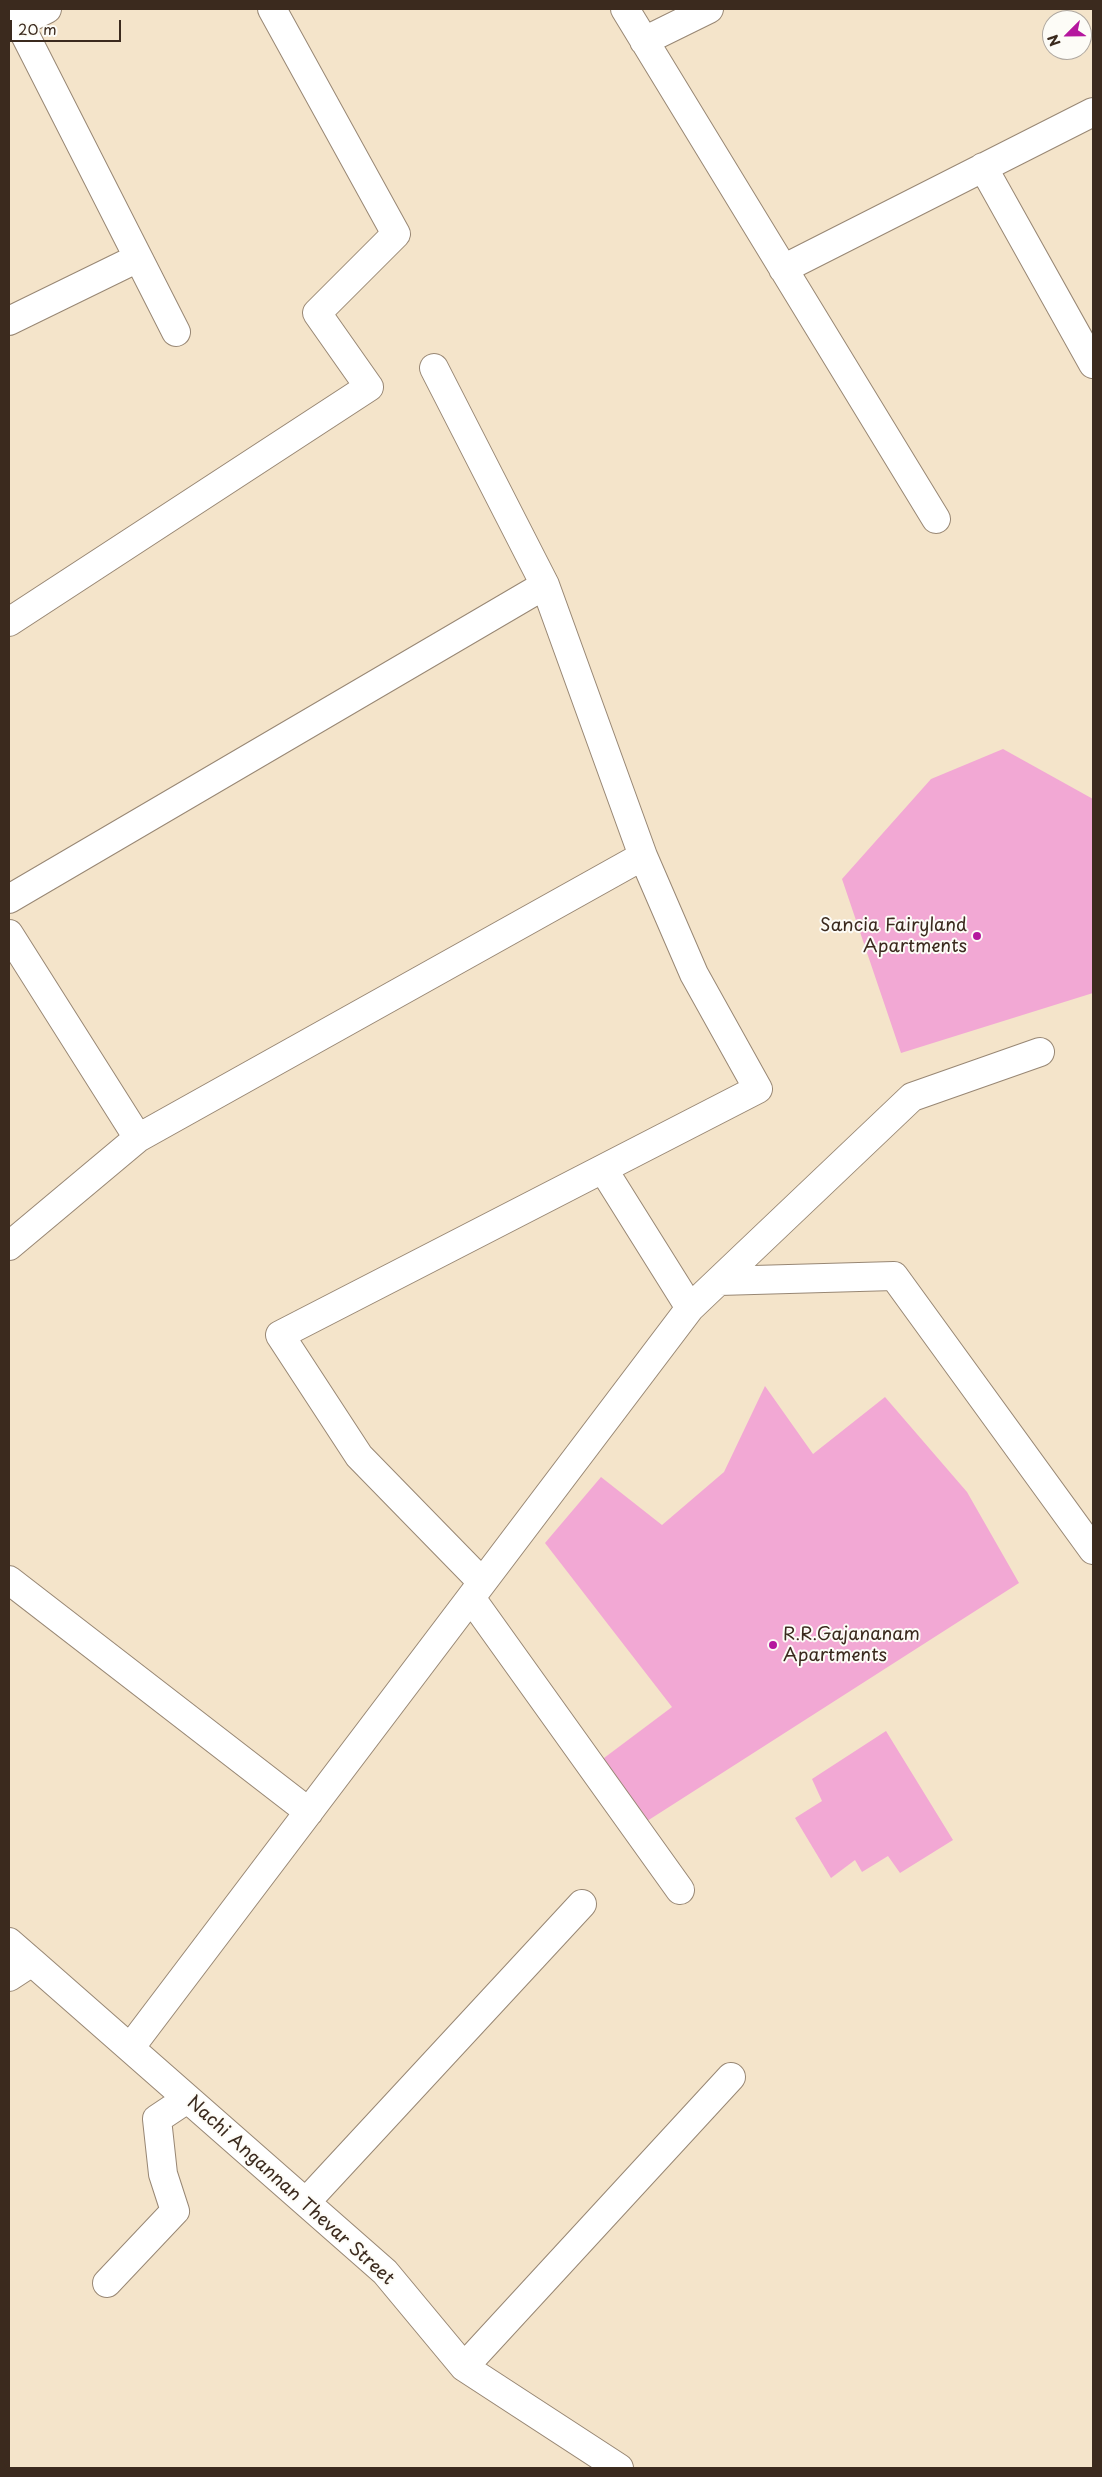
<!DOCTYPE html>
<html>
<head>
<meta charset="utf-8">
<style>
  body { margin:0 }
  #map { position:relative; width:1102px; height:2477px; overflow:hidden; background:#f4e4ca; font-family:"Playpen Sans",sans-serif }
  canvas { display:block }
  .frame { position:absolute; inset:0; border:10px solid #3b2a1e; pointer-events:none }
  .north { position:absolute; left:1042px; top:10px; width:50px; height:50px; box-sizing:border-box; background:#fdfcf7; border:1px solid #afa8a0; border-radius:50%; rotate:247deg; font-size:14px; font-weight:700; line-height:20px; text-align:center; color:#3b2a1e }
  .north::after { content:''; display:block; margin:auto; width:18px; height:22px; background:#b5179e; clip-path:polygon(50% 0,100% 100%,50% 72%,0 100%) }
  .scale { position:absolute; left:10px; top:20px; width:111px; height:22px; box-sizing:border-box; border:2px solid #3b2a1e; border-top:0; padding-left:6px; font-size:15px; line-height:18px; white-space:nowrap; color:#3b2a1e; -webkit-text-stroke:4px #fdfcf7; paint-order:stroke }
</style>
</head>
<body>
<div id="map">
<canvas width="1102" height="2477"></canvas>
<div class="frame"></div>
<div class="north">N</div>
<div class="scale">20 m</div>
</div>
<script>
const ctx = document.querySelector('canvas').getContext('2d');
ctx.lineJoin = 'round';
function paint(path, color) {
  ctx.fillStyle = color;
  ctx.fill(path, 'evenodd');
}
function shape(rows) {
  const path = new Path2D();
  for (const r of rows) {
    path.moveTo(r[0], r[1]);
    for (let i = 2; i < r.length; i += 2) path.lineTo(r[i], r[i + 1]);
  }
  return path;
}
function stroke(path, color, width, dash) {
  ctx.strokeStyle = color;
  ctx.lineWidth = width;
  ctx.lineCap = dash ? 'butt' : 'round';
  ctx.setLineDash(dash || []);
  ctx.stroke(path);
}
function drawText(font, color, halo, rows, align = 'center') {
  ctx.font = font + ' "Playpen Sans",sans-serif';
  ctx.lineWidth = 4;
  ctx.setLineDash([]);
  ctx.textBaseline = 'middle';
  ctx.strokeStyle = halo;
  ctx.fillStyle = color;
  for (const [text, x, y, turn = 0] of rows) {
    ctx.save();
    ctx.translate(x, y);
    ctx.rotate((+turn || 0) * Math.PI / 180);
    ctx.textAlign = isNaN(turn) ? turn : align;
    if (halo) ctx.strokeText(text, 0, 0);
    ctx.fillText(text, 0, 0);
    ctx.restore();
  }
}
paint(shape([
  [1003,749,1093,799,1093,993,901,1053,842,879,931,779],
  [765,1386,813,1454,885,1397,967,1492,1019,1583,644,1823,600,1761,672,1707,545,1543,601,1477,662,1525,724,1472],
  [886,1731,953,1840,900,1873,888,1856,862,1872,855,1860,831,1878,795,1818,822,1801,812,1779]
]), '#f2a8d4');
const minor = shape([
  [9,9,19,23,176,332],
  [625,9,936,519],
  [19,23,47,9],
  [644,41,709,9],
  [983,167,1093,364],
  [783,269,1093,112],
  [9,321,138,258],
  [434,368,545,585,643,856],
  [9,622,369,387,317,313,396,234,272,9],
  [9,899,545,585],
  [9,934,138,1138,643,856,694,974,758,1089,280,1335,359,1456,482,1582],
  [603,1169,690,1308],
  [9,1246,138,1138],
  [719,1281,894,1276,1093,1550],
  [9,1580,309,1812],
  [471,1598,680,1890],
  [9,1942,32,1962],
  [9,1977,32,1962,385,2272,464,2367,619,2468],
  [130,2048,690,1308,912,1097,1040,1052],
  [306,2202,582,1904],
  [107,2283,175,2211,163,2174,157,2119,187,2099],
  [464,2367,731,2077]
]);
stroke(minor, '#988774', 30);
stroke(minor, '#fff', 28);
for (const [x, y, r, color] of [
  [977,936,5,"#b5179e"],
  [773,1645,5,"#b5179e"]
]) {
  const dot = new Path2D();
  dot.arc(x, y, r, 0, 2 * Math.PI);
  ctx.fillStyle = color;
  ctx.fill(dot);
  stroke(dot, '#fdfcf7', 2);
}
drawText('18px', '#3b2a1e', '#fdfcf7', [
  ["Sancia Fairyland",967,926],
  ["Apartments",967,947],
  ["R.R.Gajananam",783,1635,"left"],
  ["Apartments",783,1656,"left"]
], 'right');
drawText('18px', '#3b2a1e', '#fdfcf7', [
  ["Nachi Angannan Thevar Street",290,2191,42]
]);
</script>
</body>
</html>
